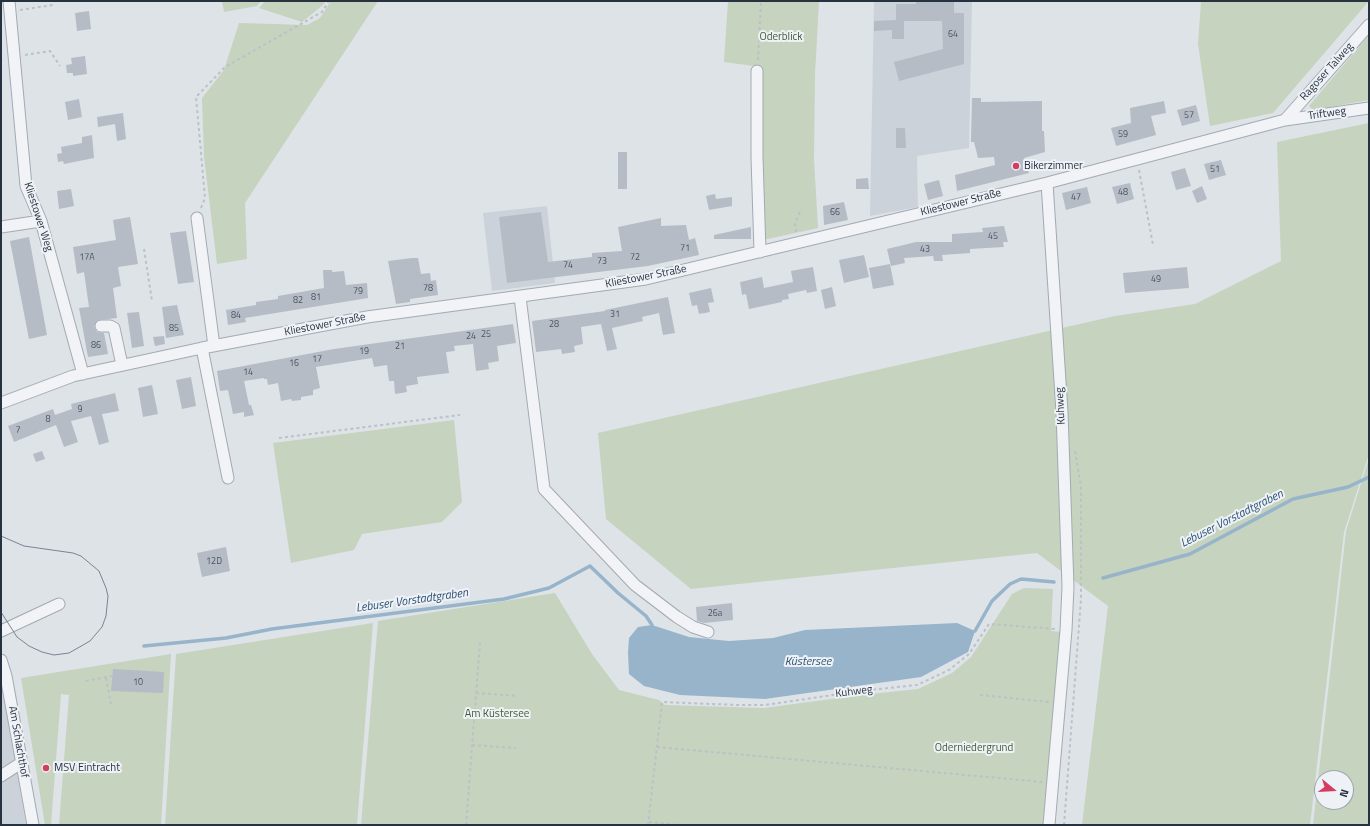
<!DOCTYPE html>
<html>
<head>
<meta charset="utf-8">
<style>
  body { margin:0 }
  #map { position:relative; width:1370px; height:826px; overflow:hidden; background:#dee3e8; font-family:"Titillium Web",sans-serif }
  canvas { display:block }
  .frame { position:absolute; inset:0; border:2px solid #273240; pointer-events:none }
  .north { position:absolute; left:1314px; top:770px; width:40px; height:40px; box-sizing:border-box; background:#eef2f6; border:1px solid #9ea5ad; border-radius:50%; rotate:108deg; font-size:11px; font-weight:700; line-height:16px; text-align:center; color:#273240 }
  .north::after { content:''; display:block; margin:auto; width:14px; height:18px; background:#d43d5f; clip-path:polygon(50% 0,100% 100%,50% 72%,0 100%) }
</style>
</head>
<body>
<div id="map">
<canvas width="1370" height="826"></canvas>
<div class="frame"></div>
<div class="north">N</div>
</div>
<script>
const ctx = document.querySelector('canvas').getContext('2d');
ctx.lineJoin = 'round';
function paint(path, color) {
  ctx.fillStyle = color;
  ctx.fill(path, 'evenodd');
}
function shape(rows) {
  const path = new Path2D();
  for (const r of rows) {
    path.moveTo(r[0], r[1]);
    for (let i = 2; i < r.length; i += 2) path.lineTo(r[i], r[i + 1]);
  }
  return path;
}
function stroke(path, color, width, dash) {
  ctx.strokeStyle = color;
  ctx.lineWidth = width;
  ctx.lineCap = dash ? 'butt' : 'round';
  ctx.setLineDash(dash || []);
  ctx.stroke(path);
}
function drawText(font, color, halo, rows, align = 'center') {
  ctx.font = font + ' "Titillium Web",sans-serif';
  ctx.lineWidth = 4;
  ctx.setLineDash([]);
  ctx.textBaseline = 'middle';
  ctx.strokeStyle = halo;
  ctx.fillStyle = color;
  for (const [text, x, y, turn = 0] of rows) {
    ctx.save();
    ctx.translate(x, y);
    ctx.rotate((+turn || 0) * Math.PI / 180);
    ctx.textAlign = isNaN(turn) ? turn : align;
    if (halo) ctx.strokeText(text, 0, 0);
    ctx.fillText(text, 0, 0);
    ctx.restore();
  }
}
paint(shape([
  [874,1,972,1,969,148,917,156,918,207,870,216],
  [547,206,555,283,492,291,483,213],
  [1,678,2,679,26,825,1,825]
]), '#ccd2da');
paint(shape([
  [222,1,261,1,257,6,224,12],
  [265,1,326,1,323,5,302,22,259,8],
  [331,1,378,1,245,203,247,259,217,264,204,157,202,98,224,70,239,23,307,25,320,18],
  [728,1,819,1,815,74,814,160,818,228,763,240,761,67,724,62],
  [1201,1,1369,1,1273,113,1210,126,1198,44],
  [1369,35,1369,100,1313,110,1309,106],
  [1369,123,1369,454,1344,532,1310,825,1082,825,1108,606,1037,553,691,589,606,519,598,433,1115,316,1195,304,1281,261,1277,142],
  [454,420,462,502,442,522,362,534,354,550,291,563,273,443],
  [1369,458,1369,825,1313,825,1346,531],
  [1322,778,1346,778,1346,802,1322,802],
  [1024,588,1053,589,1051,631,1062,632,1045,825,361,825,378,621,555,593,592,654,619,690,659,700,665,705,764,708,861,695,918,689,952,673,971,657,1012,594],
  [373,623,357,825,165,825,176,654],
  [171,654,161,825,59,825,69,695,61,694,51,825,45,825,21,678]
]), '#c5d3bf');
paint(shape([
  [957,623,975,631,968,652,921,677,765,699,680,695,644,686,629,674,628,653,629,638,638,627,652,625,689,637,729,641,773,638,805,630]
]), '#97b4ca');
stroke(shape([
  [1103,578,1190,554,1293,499,1348,487,1369,477],
  [975,631,992,601,1010,584,1021,579,1054,582],
  [144,646,226,638,272,629,504,599,549,588,590,566,618,593,646,616,652,625]
]), '#97b4ca', 3.5);
paint(shape([
  [916,1,954,1,954,13,964,13,964,64,899,81,894,62,943,49,942,21,904,21,904,39,892,39,892,30,874,31,874,21,896,20,896,4,916,4],
  [89,11,91,29,77,31,75,13],
  [85,56,87,74,73,76,73,73,67,73,66,65,72,64,71,58],
  [972,98,981,98,981,102,1042,101,1042,131,1044,131,1045,152,1024,158,1029,173,957,191,955,175,995,165,994,157,978,158,974,142,971,142],
  [79,99,82,117,68,120,65,102],
  [1164,101,1166,113,1151,116,1156,135,1116,146,1111,128,1131,123,1130,108],
  [1196,105,1200,121,1182,126,1177,110],
  [123,113,126,139,117,141,115,124,98,127,97,117],
  [896,128,905,128,906,148,896,148],
  [92,135,94,158,64,164,63,161,58,162,57,154,62,153,61,147,82,143,82,137],
  [618,152,627,152,627,189,618,189],
  [1221,160,1226,175,1209,180,1204,164],
  [1185,168,1191,186,1176,190,1171,172],
  [868,178,869,189,856,189,856,179],
  [939,180,943,196,928,200,924,184],
  [1130,183,1134,199,1117,204,1112,187],
  [1202,186,1207,199,1197,203,1192,191],
  [1087,187,1091,203,1066,210,1062,193],
  [71,189,74,206,59,209,57,191],
  [715,194,716,199,732,197,732,206,709,210,706,196],
  [844,202,848,220,824,225,823,206],
  [541,212,548,262,592,257,592,253,622,251,618,227,661,218,661,226,686,225,689,240,695,238,699,255,648,266,507,283,499,217],
  [130,217,138,264,118,267,121,286,113,288,117,318,98,320,94,326,97,332,104,333,108,354,88,357,79,308,89,307,84,272,77,274,73,247,116,240,113,220],
  [1004,226,1008,242,1003,242,1004,247,970,249,970,253,942,255,943,261,934,261,933,256,904,258,905,263,891,266,887,249,916,242,952,242,952,234,983,232,982,228],
  [751,227,751,239,714,239,714,235],
  [186,231,194,282,178,284,170,233],
  [29,237,47,335,29,339,10,241],
  [864,255,869,277,844,283,839,260],
  [412,258,418,258,421,274,430,273,431,281,436,280,438,295,410,299,410,302,396,304,388,261],
  [890,264,894,285,873,289,869,268],
  [813,267,817,291,807,293,806,290,788,294,789,299,782,300,782,302,749,309,746,294,742,295,740,282,762,277,764,288,793,282,791,271],
  [1187,267,1189,288,1125,293,1123,273],
  [323,270,332,270,332,272,344,271,346,285,367,283,368,298,245,318,246,322,228,325,226,310,256,305,256,302,278,299,278,296,324,288],
  [832,287,836,306,825,309,821,290],
  [711,288,714,302,708,303,710,312,699,314,697,305,692,306,689,293],
  [668,297,675,333,663,335,659,313,642,317,643,321,612,328,617,349,607,351,601,324,581,327,583,344,574,346,575,352,562,354,561,349,536,352,532,321,605,311,605,310],
  [177,305,184,335,166,338,162,307],
  [139,312,144,346,132,348,127,313],
  [513,324,516,343,497,346,499,361,488,363,489,369,476,371,473,344,454,346,455,351,446,352,449,373,417,377,418,384,406,386,407,392,395,394,394,381,389,381,387,365,374,367,372,358,316,367,320,388,313,390,313,395,301,397,301,400,292,401,291,399,281,401,278,383,268,385,267,379,264,379,264,378,244,381,249,405,251,405,254,415,244,417,244,412,233,414,228,390,220,391,217,371,334,349],
  [164,336,165,344,155,346,153,337],
  [191,377,196,406,182,409,176,380],
  [152,385,158,414,143,417,138,388],
  [115,393,119,411,102,414,109,442,99,445,91,416,71,421,78,442,64,447,56,425,14,442,8,426,53,409,55,415,72,409,71,404],
  [42,451,45,459,36,462,33,454],
  [226,547,230,571,202,577,197,553],
  [732,603,733,620,704,623,697,621,696,607],
  [113,669,164,672,163,693,111,691]
]), '#b5bcc5');
const minor = shape([
  [9,1,26,186,41,221,83,374],
  [757,71,757,157,760,252],
  [1285,120,1369,25],
  [1047,183,1062,412,1068,587,1066,630,1049,825],
  [197,218,214,346],
  [1,227,41,221],
  [520,297,544,489,635,585,677,617,693,627,708,632],
  [101,326,110,326,114,328,122,365],
  [202,348,228,478],
  [1,403,73,376,202,348,367,317,646,279,1047,183,1285,120,1369,108],
  [1,631,59,604],
  [1,660,6,676,33,825],
  [1,776,21,763]
]);
stroke(minor, '#a3aab2', 13);
stroke(shape([
  [20,10,53,5],
  [25,55,50,51,60,66],
  [758,60,761,1],
  [1139,170,1153,245],
  [201,208,205,198,196,97,225,67,322,12,329,1],
  [796,232,795,223,801,210],
  [144,249,152,301],
  [279,438,460,415],
  [106,678,111,704],
  [86,681,112,676],
  [476,693,518,696],
  [980,695,1049,702],
  [472,745,516,748],
  [657,747,1043,782],
  [649,822,679,825],
  [466,825,480,643],
  [648,825,662,702,737,705,765,705,860,691,917,685,949,670,969,654,989,624,1055,629],
  [1064,825,1081,599,1081,487,1075,451]
]), '#bcc1c7', 2, [3, 3]);
stroke(minor, '#f1f3f6', 11);
stroke(shape([
  [1,536,24,546,73,553,81,556,99,571,106,588,108,596,106,616,102,627,90,641,69,653,54,655,42,652,29,646,17,637,1,612]
]), '#778393', 1);
for (const [x, y, r, color] of [
  [1016,166,4,"#d43d5f"],
  [46,768,4,"#d43d5f"]
]) {
  const dot = new Path2D();
  dot.arc(x, y, r, 0, 2 * Math.PI);
  ctx.fillStyle = color;
  ctx.fill(dot);
  stroke(dot, '#eef2f6', 1.5);
}
drawText('9px', '#4a5461', null, [
  ["64",953,35],
  ["57",1189,116],
  ["59",1123,135],
  ["51",1215,170],
  ["48",1123,193],
  ["47",1076,198],
  ["66",835,213],
  ["45",993,237],
  ["71",685,249],
  ["43",925,250],
  ["17A",87,258],
  ["72",635,258],
  ["73",602,262],
  ["74",568,266],
  ["49",1156,280],
  ["78",428,289],
  ["79",358,292],
  ["81",316,298],
  ["82",298,301],
  ["31",615,315],
  ["84",236,316],
  ["28",554,325],
  ["85",174,329],
  ["25",486,335],
  ["24",471,337],
  ["86",96,346],
  ["21",400,347],
  ["19",364,352],
  ["17",317,360],
  ["16",294,364],
  ["14",248,373],
  ["9",80,410],
  ["8",48,420],
  ["7",18,431],
  ["12D",214,562],
  ["26a",715,614],
  ["10",138,683]
]);
drawText('11px', '#3e5c33', '#eef2f6', [
  ["Oderblick",781,37],
  ["Am Küstersee",497,714],
  ["Oderniedergrund",974,748]
]);
drawText('11px', '#273240', '#eef2f6', [
  ["Ragoser Talweg",1327,72,-48],
  ["Triftweg",1327,114,-8],
  ["Kliestower Straße",961,203,-14],
  ["Kliestower Weg",38,217,72],
  ["Kliestower Straße",646,277,-11],
  ["Kliestower Straße",325,325,-11],
  ["Kuhweg",1061,406,-93],
  ["Kuhweg",854,692,-7],
  ["Am Schlachthof",18,742,80]
]);
drawText('11px', '#273240', '#eef2f6', [
  ["Bikerzimmer",1024,166],
  ["MSV Eintracht",54,768]
], 'left');
drawText('italic 12px', '#2f5475', '#eef2f6', [
  ["Lebuser Vorstadtgraben",1232,519,-27],
  ["Lebuser Vorstadtgraben",412,601,-8],
  ["Küstersee",808,662]
]);
</script>
</body>
</html>
